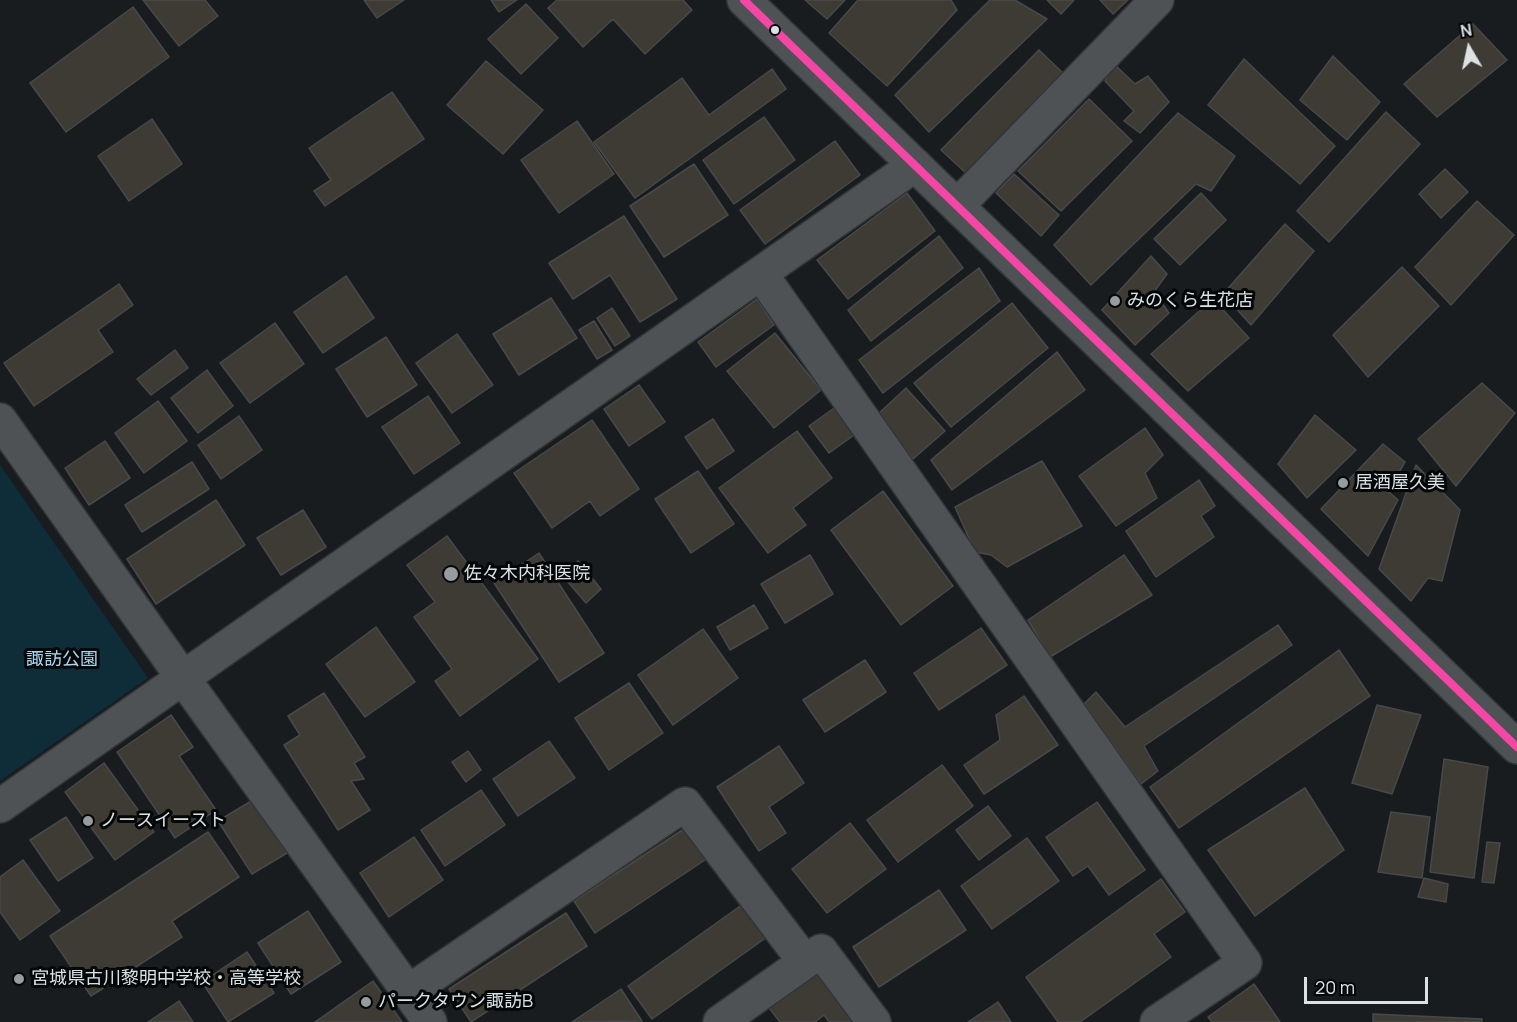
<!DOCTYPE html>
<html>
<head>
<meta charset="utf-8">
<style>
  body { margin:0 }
  #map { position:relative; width:1517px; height:1022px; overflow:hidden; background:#181c1e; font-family:Manrope,sans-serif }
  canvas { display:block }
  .north { position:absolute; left:1439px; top:18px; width:60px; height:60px; -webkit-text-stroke:4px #040708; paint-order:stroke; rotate:351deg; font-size:16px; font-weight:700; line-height:24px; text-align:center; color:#dce1e4 }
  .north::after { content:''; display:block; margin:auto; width:21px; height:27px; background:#dce1e4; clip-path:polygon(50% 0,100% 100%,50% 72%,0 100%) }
  .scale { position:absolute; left:1304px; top:977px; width:124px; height:27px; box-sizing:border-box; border:3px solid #dce1e4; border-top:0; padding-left:8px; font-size:18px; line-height:21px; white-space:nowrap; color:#dce1e4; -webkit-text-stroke:4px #040708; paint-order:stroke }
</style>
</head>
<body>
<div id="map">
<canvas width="1517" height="1022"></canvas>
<div class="north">N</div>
<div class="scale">20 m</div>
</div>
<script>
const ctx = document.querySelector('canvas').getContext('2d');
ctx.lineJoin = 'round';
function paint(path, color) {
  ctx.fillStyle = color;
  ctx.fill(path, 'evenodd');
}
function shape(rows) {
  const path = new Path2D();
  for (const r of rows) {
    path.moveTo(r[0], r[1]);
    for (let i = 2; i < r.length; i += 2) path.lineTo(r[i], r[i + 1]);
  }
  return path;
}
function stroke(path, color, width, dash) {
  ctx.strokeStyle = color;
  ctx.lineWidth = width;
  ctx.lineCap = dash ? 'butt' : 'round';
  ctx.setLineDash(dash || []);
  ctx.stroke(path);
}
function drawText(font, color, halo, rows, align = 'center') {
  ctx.font = font + ' Manrope,"Noto Sans JP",sans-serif';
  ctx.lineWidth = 6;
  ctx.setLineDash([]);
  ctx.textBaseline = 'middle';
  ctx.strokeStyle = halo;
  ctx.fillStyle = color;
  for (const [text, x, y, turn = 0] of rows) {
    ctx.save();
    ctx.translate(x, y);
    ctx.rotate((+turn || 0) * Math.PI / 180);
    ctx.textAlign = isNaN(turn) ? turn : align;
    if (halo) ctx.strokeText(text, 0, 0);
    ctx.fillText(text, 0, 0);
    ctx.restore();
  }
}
paint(shape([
  [0,465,148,678,0,781]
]), '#0f2c39');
const building = shape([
  [143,0,205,0,218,16,179,46,143,0],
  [364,0,404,0,377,18,364,0],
  [491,0,517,0,499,12,491,0],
  [557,0,683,0,692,10,645,54,613,19,583,47,548,8,557,0],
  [805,0,845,0,827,19,805,0],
  [858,0,951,0,957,10,887,86,829,33,858,0],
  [990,0,1015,0,1047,19,929,132,895,95,990,0],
  [1047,0,1074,0,1061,14,1047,0],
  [1100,0,1128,0,1113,14,1100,0],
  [526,4,558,38,521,74,488,39,526,4],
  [133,7,169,57,66,132,30,83,133,7],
  [1473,24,1507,60,1437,117,1404,84,1473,24],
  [1039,50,1067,77,968,175,941,150,1039,50],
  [1333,56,1380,102,1347,140,1300,100,1333,56],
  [1244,59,1335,146,1300,184,1208,105,1244,59],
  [486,61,543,110,503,154,447,105,486,61],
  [1114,64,1135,84,1148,76,1169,102,1140,133,1124,121,1134,111,1105,81,1114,64],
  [772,69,786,89,635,198,594,142,682,78,709,115,772,69],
  [392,92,424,139,325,206,314,191,331,180,309,148,392,92],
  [1089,99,1132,141,1061,211,1018,171,1089,99],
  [1386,112,1420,144,1329,242,1297,211,1386,112],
  [1178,113,1235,156,1211,191,1196,184,1091,285,1054,245,1178,113],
  [764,117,795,160,734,204,703,160,764,117],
  [152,119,182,164,129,201,98,156,152,119],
  [577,121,614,174,559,213,521,160,577,121],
  [835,141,860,175,765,244,740,210,835,141],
  [694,164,728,215,664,257,630,206,694,164],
  [1445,169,1468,192,1441,218,1419,194,1445,169],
  [1014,174,1059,215,1041,236,996,193,1014,174],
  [907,193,935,231,848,299,817,260,907,193],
  [1201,193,1226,220,1180,265,1154,239,1201,193],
  [1477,201,1514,235,1451,305,1415,267,1477,201],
  [624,216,677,299,640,322,610,275,573,299,549,263,624,216],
  [1285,224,1314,251,1251,325,1223,294,1285,224],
  [939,236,963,268,871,341,848,310,939,236],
  [1151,256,1167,274,1154,292,1169,313,1135,345,1102,310,1151,256],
  [1402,267,1439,306,1368,377,1333,335,1402,267],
  [979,268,1000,301,883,393,859,360,979,268],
  [346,276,374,318,323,353,294,312,346,276],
  [119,284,133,305,98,330,113,352,34,406,4,363,119,284],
  [551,298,577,338,519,375,493,334,551,298],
  [757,299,774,325,716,367,698,342,757,299],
  [1213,299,1249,338,1188,391,1151,354,1213,299],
  [1012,303,1048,348,951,427,914,383,1012,303],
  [612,308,630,336,615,346,597,318,612,308],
  [594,321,612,350,597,359,579,330,594,321],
  [275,323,304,364,250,403,220,363,275,323],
  [775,333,821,390,774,428,727,371,775,333],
  [457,334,493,385,452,413,416,363,457,334],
  [386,337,417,385,367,417,336,369,386,337],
  [175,350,188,368,151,395,137,379,175,350],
  [1057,352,1085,390,952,490,931,460,1057,352],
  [207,370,233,406,198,433,171,398,207,370],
  [1482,383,1515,413,1456,486,1418,439,1482,383],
  [639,385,665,422,629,446,604,409,639,385],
  [906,388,945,431,913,459,877,415,906,388],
  [428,396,460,443,414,474,382,427,428,396],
  [158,401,187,441,144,473,115,433,158,401],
  [837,406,857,433,829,453,809,426,837,406],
  [1315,415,1356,450,1307,498,1278,464,1315,415],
  [239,416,262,450,221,479,198,445,239,416],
  [713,419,734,451,707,469,685,437,713,419],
  [592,420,639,489,600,516,590,501,552,528,514,473,592,420],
  [1145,428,1163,455,1145,473,1157,498,1116,526,1079,476,1145,428],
  [797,431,832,478,793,508,806,525,768,553,719,488,797,431],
  [105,441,130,478,89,505,65,468,105,441],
  [1383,444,1405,462,1388,491,1398,500,1368,556,1321,509,1383,444],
  [1042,461,1082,526,1007,567,991,555,975,552,955,507,1042,461],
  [192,462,209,489,142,532,125,505,192,462],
  [1416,465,1460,510,1442,581,1428,578,1411,601,1379,569,1416,465],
  [698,471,734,524,691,553,655,499,698,471],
  [1199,480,1215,506,1201,516,1214,537,1156,577,1126,531,1199,480],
  [883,491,953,586,901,625,831,530,883,491],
  [216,500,245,545,156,604,127,559,216,500],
  [303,510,326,547,281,575,257,538,303,510],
  [447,536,538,659,460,716,435,681,452,669,414,617,435,602,407,565,447,536],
  [539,553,604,653,559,682,494,583,539,553],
  [810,555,833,594,785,623,761,584,810,555],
  [1124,555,1152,595,1050,657,1028,620,1124,555],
  [578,561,601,589,586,603,562,575,578,561],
  [754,605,768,628,730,650,717,627,754,605],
  [1278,625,1292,645,1144,746,1158,771,1141,784,1084,704,1096,692,1125,727,1278,625],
  [376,627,415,682,365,717,326,664,376,627],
  [981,628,1007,665,939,710,914,673,981,628],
  [703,629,738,678,673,725,638,675,703,629],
  [1339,650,1370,696,1179,828,1150,787,1339,650],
  [865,660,886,692,825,732,803,700,865,660],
  [629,683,663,733,609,770,575,718,629,683],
  [324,693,365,757,354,763,364,779,351,781,370,810,338,830,284,745,300,735,288,716,324,693],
  [1024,696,1058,745,984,794,964,765,1000,740,996,715,1024,696],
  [1377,705,1421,715,1392,794,1352,783,1377,705],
  [171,715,193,747,179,756,216,810,175,838,117,752,171,715],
  [549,741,575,778,518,816,493,779,549,741],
  [779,746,804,783,769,807,786,833,759,851,717,787,779,746],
  [468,751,481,770,466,782,452,762,468,751],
  [1444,759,1488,767,1474,878,1430,872,1444,759],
  [104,763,154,832,115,860,65,792,104,763],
  [942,765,973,806,898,862,867,820,942,765],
  [1305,788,1344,850,1255,916,1208,850,1305,788],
  [481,790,505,825,445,866,421,830,481,790],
  [253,800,287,853,252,874,218,821,253,800],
  [1097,802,1145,870,1109,895,1088,866,1073,876,1046,837,1097,802],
  [988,806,1011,836,979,860,956,830,988,806],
  [1391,812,1430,817,1422,878,1378,872,1391,812],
  [66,817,93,858,58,881,30,840,66,817],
  [850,823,886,869,827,913,792,869,850,823],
  [690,825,711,856,595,933,574,901,690,825],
  [208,832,239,877,172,921,182,937,91,996,50,936,208,832],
  [414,837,443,880,389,917,360,873,414,837],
  [1027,838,1059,881,992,929,961,886,1027,838],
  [1487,842,1500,843,1494,883,1482,882,1487,842],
  [23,860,60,911,20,940,0,912,0,877,23,860],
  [1424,878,1448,884,1446,902,1418,897,1424,878],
  [1161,879,1185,912,1154,934,1171,957,1080,1022,1058,1022,1026,977,1161,879],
  [939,890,966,930,879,987,853,947,939,890],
  [743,904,767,937,652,1019,628,986,743,904],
  [308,911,341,962,291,994,258,943,308,911],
  [566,913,587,946,471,1022,449,989,566,913],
  [247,952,274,993,228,1022,202,982,247,952],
  [824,960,870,1022,829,1022,824,1015,815,1022,780,1022,766,1004,824,960],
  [373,981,402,1022,315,1022,373,981],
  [1254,984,1280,1022,1212,1022,1208,1017,1254,984],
  [621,989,642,1021,572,1022,621,989],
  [179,1001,193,1022,148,1022,179,1001],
  [998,1002,1011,1022,968,1022,998,1002],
  [1373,1014,1482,1019,1482,1022,1373,1022,1373,1014]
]);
paint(building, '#3d3b33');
stroke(building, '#484949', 1.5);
const street = shape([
  [744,0,1517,747],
  [957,206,1157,0],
  [761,274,1245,963,1157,1022],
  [0,420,183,678,430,1022],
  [0,806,915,165],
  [805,962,821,951,874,1022],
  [408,992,685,804,805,962,720,1022]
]);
stroke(street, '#333638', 36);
stroke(street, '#4e5254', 33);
stroke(shape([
  [744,0,1517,747]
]), '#f346a5', 8);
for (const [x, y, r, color] of [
  [775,30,5,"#dce1e4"],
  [1115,301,6,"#979c9f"],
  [1343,483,6,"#979c9f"],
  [451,574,8,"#979c9f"],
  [88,821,6,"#979c9f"],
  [19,979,6,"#979c9f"],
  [366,1002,6,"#979c9f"]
]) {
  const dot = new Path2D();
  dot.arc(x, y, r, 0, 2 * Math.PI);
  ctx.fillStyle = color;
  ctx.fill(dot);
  stroke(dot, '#040708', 2);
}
drawText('18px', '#dce1e4', '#040708', [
  ["みのくら生花店",1127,301],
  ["居酒屋久美",1355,483],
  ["佐々木内科医院",464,574],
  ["ノースイースト",100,821],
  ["宮城県古川黎明中学校・高等学校",31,979],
  ["パークタウン諏訪B",378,1002]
], 'left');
drawText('18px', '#a9d7f0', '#040708', [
  ["諏訪公園",62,660]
]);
</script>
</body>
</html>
